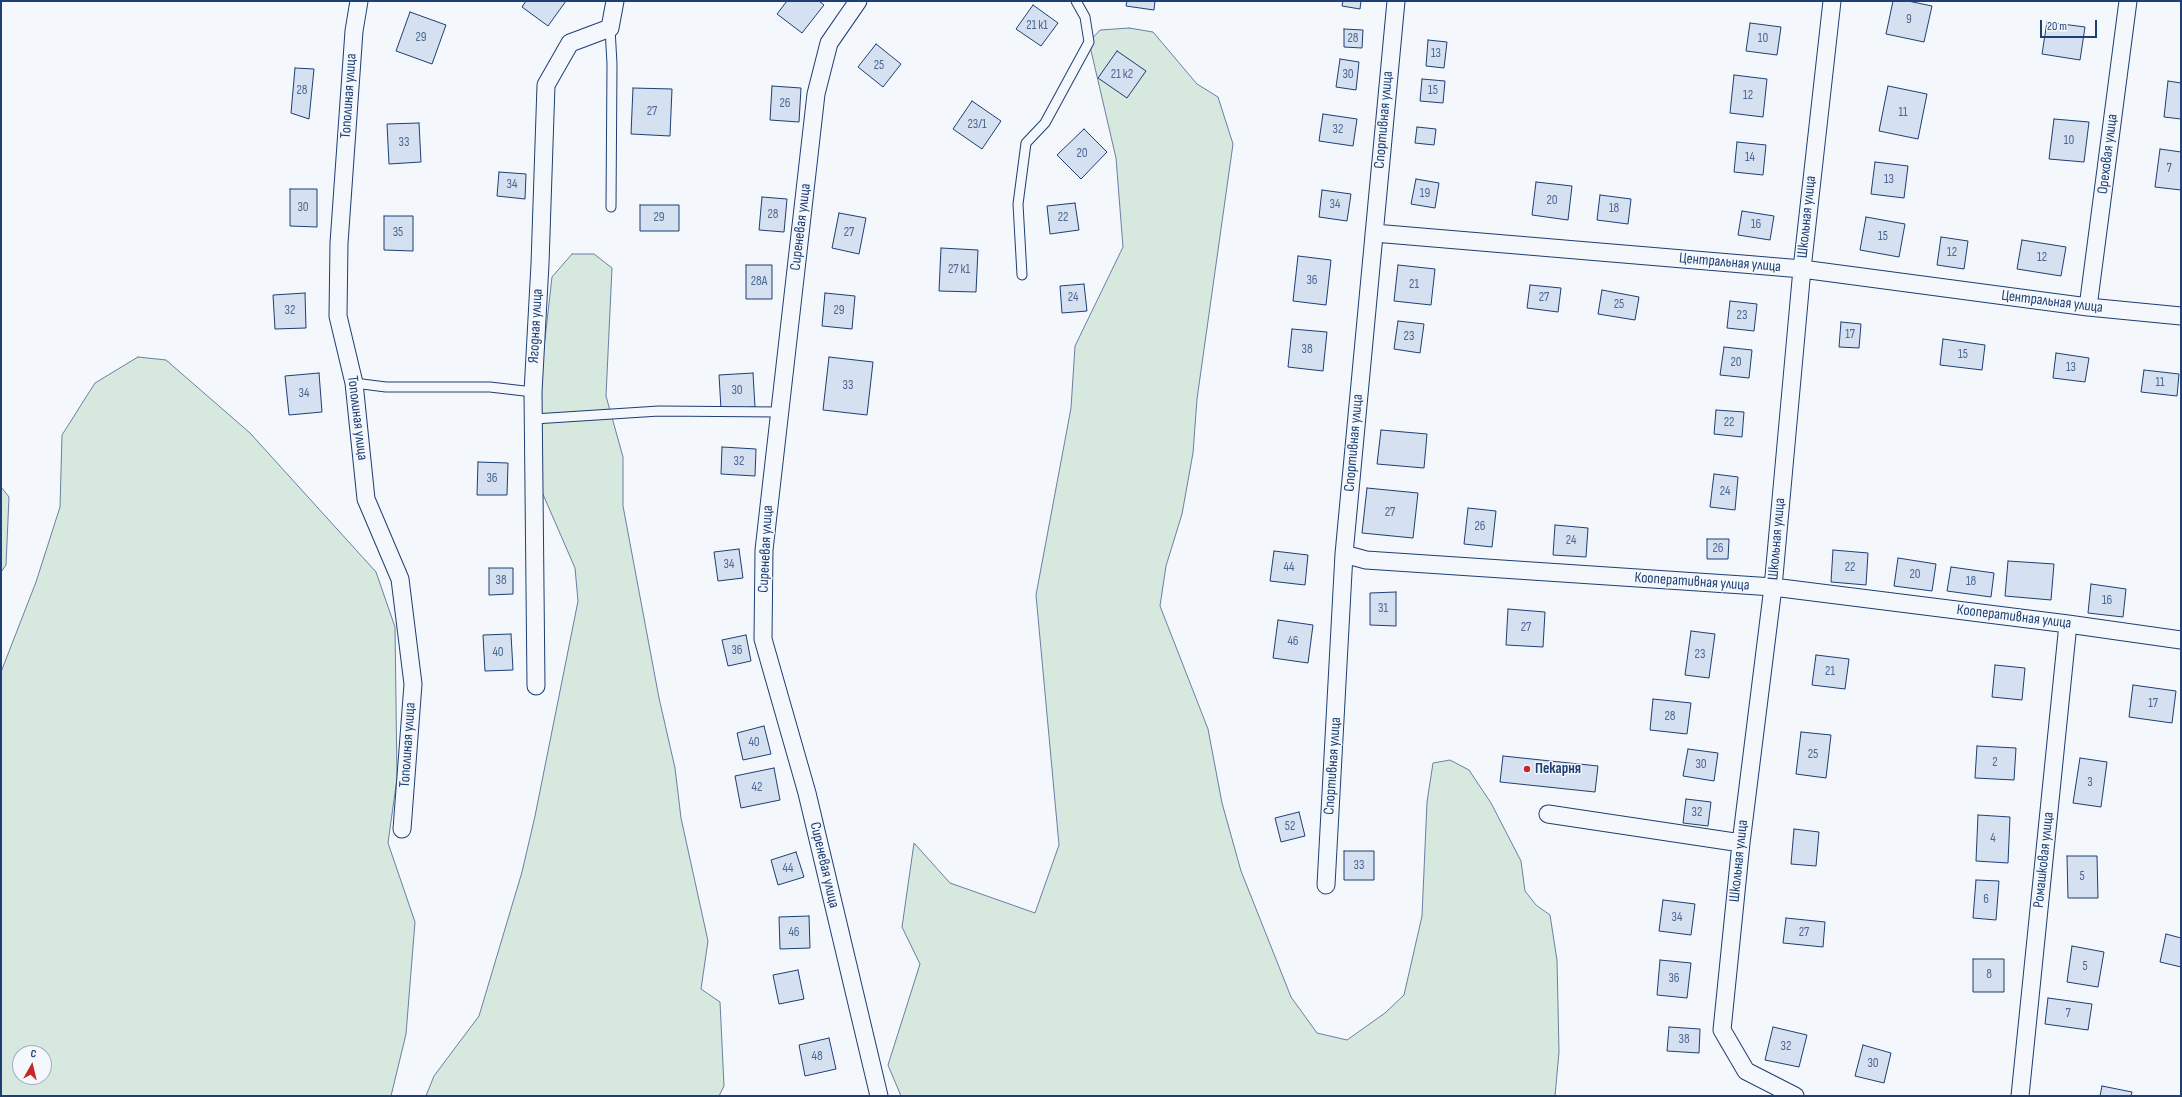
<!DOCTYPE html>
<html>
<head>
<meta charset="utf-8">
<style>
  body { margin:0 }
  #map { position:relative; width:2182px; height:1097px; overflow:hidden; background:#f4f7fb; font-family:"Sofia Sans Condensed",sans-serif }
  canvas { display:block }
  .frame { position:absolute; inset:0; border:2px solid #1d3f73; pointer-events:none }
  .north { position:absolute; left:12px; top:1045px; width:40px; height:40px; box-sizing:border-box; background:#f4f7fb; border:1px solid #9eadc5; border-radius:50%; rotate:8deg; font-size:11px; font-weight:700; line-height:16px; text-align:center; color:#1d3f73 }
  .north::after { content:''; display:block; margin:auto; width:14px; height:18px; background:#c62828; clip-path:polygon(50% 0,100% 100%,50% 72%,0 100%) }
  .scale { position:absolute; left:2040px; top:20px; width:57px; height:18px; box-sizing:border-box; border:2px solid #1d3f73; border-top:0; padding-left:5px; font-size:12px; line-height:14px; white-space:nowrap; color:#1d3f73; -webkit-text-stroke:3px #f4f7fb; paint-order:stroke }
</style>
</head>
<body>
<div id="map">
<canvas width="2182" height="1097"></canvas>
<div class="frame"></div>
<div class="north">С</div>
<div class="scale">20 m</div>
</div>
<script>
const ctx = document.querySelector('canvas').getContext('2d');
ctx.lineJoin = 'round';
function paint(path, color) {
  ctx.fillStyle = color;
  ctx.fill(path, 'evenodd');
}
function shape(rows) {
  const path = new Path2D();
  for (const r of rows) {
    path.moveTo(r[0], r[1]);
    for (let i = 2; i < r.length; i += 2) path.lineTo(r[i], r[i + 1]);
  }
  return path;
}
function stroke(path, color, width, dash) {
  ctx.strokeStyle = color;
  ctx.lineWidth = width;
  ctx.lineCap = dash ? 'butt' : 'round';
  ctx.setLineDash(dash || []);
  ctx.stroke(path);
}
function drawText(font, color, halo, rows, align = 'center') {
  ctx.font = font + ' "Sofia Sans Condensed",sans-serif';
  ctx.lineWidth = 3;
  ctx.setLineDash([]);
  ctx.textBaseline = 'middle';
  ctx.strokeStyle = halo;
  ctx.fillStyle = color;
  for (const [text, x, y, turn = 0] of rows) {
    ctx.save();
    ctx.translate(x, y);
    ctx.rotate((+turn || 0) * Math.PI / 180);
    ctx.textAlign = isNaN(turn) ? turn : align;
    if (halo) ctx.strokeText(text, 0, 0);
    ctx.fillText(text, 0, 0);
    ctx.restore();
  }
}
const green = shape([
  [1129,28,1153,32,1197,84,1218,97,1233,144,1197,399,1193,453,1182,514,1166,566,1160,606,1208,729,1222,803,1241,871,1291,997,1317,1033,1347,1040,1385,1013,1404,995,1422,916,1427,802,1433,763,1450,760,1469,770,1491,803,1521,861,1525,891,1536,905,1550,915,1557,960,1559,1052,1555,1096,901,1096,888,1065,920,964,902,927,914,843,950,883,1035,913,1059,845,1036,595,1071,408,1075,346,1123,247,1116,158,1089,42,1100,30,1129,28],
  [572,254,594,254,612,268,606,396,623,457,623,506,659,698,675,768,681,818,708,941,701,989,720,1002,724,1086,719,1096,426,1096,434,1076,479,1016,522,872,535,816,578,601,575,568,542,492,540,383,552,277,572,254],
  [138,357,166,360,250,433,376,572,395,627,397,778,388,843,415,922,406,1034,391,1096,1,1096,1,672,36,582,60,507,62,435,95,383,138,357],
  [20,1053,44,1053,44,1077,20,1077,20,1053],
  [1,487,9,497,6,565,1,572,1,487]
]);
paint(green, '#d7e8df');
stroke(green, '#687fa3', 1);
const building = shape([
  [526,1,566,1,548,26,522,7,526,1],
  [787,1,819,1,824,5,802,33,777,14,787,1],
  [1127,1,1155,1,1154,10,1126,6,1127,1],
  [1343,1,1361,1,1360,9,1342,6,1343,1],
  [1893,1,1908,1,1932,6,1924,42,1886,34,1893,1],
  [1033,5,1058,23,1041,46,1016,29,1033,5],
  [410,12,446,25,432,64,396,51,410,12],
  [2047,22,2085,27,2080,60,2042,54,2047,22],
  [1750,23,1781,27,1777,55,1746,51,1750,23],
  [1344,29,1363,30,1362,48,1344,47,1344,29],
  [1428,40,1447,42,1444,68,1426,66,1428,40],
  [876,44,901,64,883,87,858,67,876,44],
  [1117,51,1146,71,1127,98,1098,78,1117,51],
  [1340,59,1359,62,1356,90,1336,87,1340,59],
  [295,68,314,69,309,119,291,113,295,68],
  [1734,75,1767,79,1763,117,1730,113,1734,75],
  [1422,79,1445,81,1443,103,1420,101,1422,79],
  [2168,81,2181,83,2181,119,2164,117,2168,81],
  [772,86,801,88,799,122,770,120,772,86],
  [1888,86,1927,94,1918,139,1879,131,1888,86],
  [633,88,672,89,670,136,631,134,633,88],
  [972,101,1001,121,982,149,953,129,972,101],
  [1323,114,1357,119,1353,146,1319,141,1323,114],
  [2054,119,2089,122,2084,162,2049,159,2054,119],
  [419,123,421,162,389,164,387,124,419,123],
  [1417,127,1436,129,1434,145,1415,143,1417,127],
  [1084,129,1107,152,1081,179,1057,155,1084,129],
  [1737,142,1766,145,1763,175,1734,172,1737,142],
  [2160,149,2181,152,2181,190,2155,187,2160,149],
  [1875,162,1908,166,1904,198,1871,194,1875,162],
  [499,172,526,174,525,199,497,196,499,172],
  [1416,179,1439,183,1435,208,1411,204,1416,179],
  [1536,182,1572,186,1568,220,1532,215,1536,182],
  [290,189,317,189,317,227,290,226,290,189],
  [1322,190,1351,194,1347,221,1319,217,1322,190],
  [1600,195,1631,199,1628,224,1597,220,1600,195],
  [762,197,787,199,784,232,759,230,762,197],
  [1075,203,1079,230,1050,234,1047,206,1075,203],
  [640,205,679,205,679,231,640,231,640,205],
  [1742,211,1774,216,1770,240,1738,235,1742,211],
  [839,213,866,218,859,254,832,248,839,213],
  [384,216,413,216,413,251,384,250,384,216],
  [1866,217,1905,224,1899,257,1860,250,1866,217],
  [1941,237,1968,241,1964,269,1937,265,1941,237],
  [2022,240,2066,247,2061,276,2017,269,2022,240],
  [941,248,978,250,976,292,939,291,941,248],
  [1298,256,1331,260,1326,305,1293,301,1298,256],
  [746,265,772,265,772,299,746,299,746,265],
  [1398,265,1435,269,1431,305,1394,301,1398,265],
  [1084,284,1087,311,1062,313,1060,286,1084,284],
  [1530,285,1561,288,1558,312,1527,308,1530,285],
  [1602,290,1639,297,1635,320,1598,314,1602,290],
  [305,293,306,328,275,329,273,295,305,293],
  [825,293,855,296,852,329,822,326,825,293],
  [1730,301,1757,304,1754,331,1727,328,1730,301],
  [1398,321,1424,324,1420,353,1394,349,1398,321],
  [1841,322,1861,324,1859,348,1839,347,1841,322],
  [1292,329,1327,332,1323,371,1288,367,1292,329],
  [1943,339,1985,345,1982,370,1940,365,1943,339],
  [1724,347,1752,350,1749,378,1720,375,1724,347],
  [2056,353,2089,358,2085,382,2053,378,2056,353],
  [829,357,873,362,867,415,823,410,829,357],
  [2144,370,2179,374,2177,396,2141,392,2144,370],
  [319,373,322,412,289,415,285,376,319,373],
  [753,373,755,407,721,409,719,375,753,373],
  [1716,410,1744,412,1742,437,1714,434,1716,410],
  [1381,430,1427,434,1424,468,1377,464,1381,430],
  [722,447,756,449,755,476,721,474,722,447],
  [478,462,508,463,507,495,477,495,478,462],
  [1714,474,1738,477,1735,510,1710,507,1714,474],
  [1367,488,1418,493,1413,538,1362,533,1367,488],
  [1468,508,1496,511,1492,547,1464,544,1468,508],
  [1555,525,1588,528,1586,557,1553,555,1555,525],
  [1707,539,1729,539,1728,559,1707,559,1707,539],
  [739,549,743,578,718,581,714,552,739,549],
  [1833,550,1868,553,1866,585,1831,582,1833,550],
  [1274,551,1308,555,1305,585,1270,581,1274,551],
  [1898,558,1936,564,1932,591,1894,586,1898,558],
  [2008,561,2054,564,2051,600,2005,596,2008,561],
  [1951,567,1994,573,1991,597,1947,591,1951,567],
  [489,568,513,568,513,594,489,595,489,568],
  [2091,584,2126,589,2123,617,2088,613,2091,584],
  [1396,592,1396,626,1370,625,1370,593,1396,592],
  [1508,609,1545,612,1543,647,1506,645,1508,609],
  [1278,620,1313,625,1308,663,1273,658,1278,620],
  [1691,631,1715,634,1709,678,1685,675,1691,631],
  [511,634,513,670,485,671,483,635,511,634],
  [746,635,751,661,728,666,722,640,746,635],
  [1816,655,1849,659,1845,689,1812,685,1816,655],
  [1995,665,2025,668,2022,700,1992,697,1995,665],
  [2133,685,2176,691,2172,723,2129,717,2133,685],
  [1653,699,1691,703,1687,734,1650,730,1653,699],
  [764,726,771,754,743,760,737,733,764,726],
  [1801,732,1831,735,1826,778,1796,774,1801,732],
  [1977,746,2016,748,2014,780,1975,778,1977,746],
  [1688,749,1718,753,1714,781,1683,776,1688,749],
  [1503,756,1598,766,1595,792,1500,782,1503,756],
  [2080,758,2107,762,2101,807,2073,803,2080,758],
  [774,768,780,800,741,808,735,776,774,768],
  [1686,799,1711,802,1708,826,1683,823,1686,799],
  [1299,812,1305,836,1281,842,1275,818,1299,812],
  [1978,815,2010,817,2008,863,1976,861,1978,815],
  [1794,829,1819,832,1816,866,1791,864,1794,829],
  [1344,851,1374,851,1374,880,1344,880,1344,851],
  [796,852,804,877,778,885,771,860,796,852],
  [2067,856,2097,856,2098,898,2068,898,2067,856],
  [1976,880,1999,881,1996,920,1973,918,1976,880],
  [1663,900,1695,904,1691,935,1659,931,1663,900],
  [809,916,810,948,780,949,779,917,809,916],
  [1786,918,1825,922,1823,947,1783,943,1786,918],
  [2166,934,2181,938,2181,967,2160,962,2166,934],
  [2072,946,2104,952,2098,987,2067,982,2072,946],
  [1973,959,2004,959,2004,992,1973,992,1973,959],
  [1660,960,1691,963,1687,998,1657,995,1660,960],
  [798,970,804,999,779,1004,773,975,798,970],
  [2048,998,2092,1004,2088,1030,2045,1024,2048,998],
  [1669,1027,1700,1029,1699,1053,1667,1051,1669,1027],
  [1773,1027,1807,1035,1799,1067,1765,1060,1773,1027],
  [829,1038,836,1069,805,1076,799,1045,829,1038],
  [1863,1045,1891,1053,1884,1083,1855,1076,1863,1045],
  [2102,1086,2132,1092,2131,1096,2100,1096,2102,1086]
]);
paint(building, '#d5e0f0');
stroke(building, '#1d3f73', 1);
const service = shape([
  [610,28,612,64,611,207],
  [1022,275,1018,204,1026,143,1045,123,1089,42,1085,17,1076,1],
  [354,383,386,387,490,387,533,392],
  [534,419,659,411,778,412]
]);
const minor = shape([
  [359,1,354,31,339,243,338,316,354,383,366,499,400,579,413,684,402,829],
  [858,1,829,43,816,94,764,550,763,639,807,793,879,1096],
  [1374,233,1802,269,2088,307,2181,316],
  [2088,307,2128,1],
  [1344,554,1366,560,1773,587,2068,624,2181,640],
  [536,686,533,392,540,264,546,85,570,43,610,28,615,1],
  [1548,814,1741,843],
  [1326,885,1344,554,1396,1],
  [1795,1096,1746,1071,1722,1030,1741,843,1773,587,1802,269,1832,1],
  [2020,1096,2068,624]
]);
stroke(service, '#1d3f73', 11);
stroke(minor, '#1d3f73', 19);
stroke(service, '#f4f7fb', 9);
stroke(minor, '#f4f7fb', 17);
for (const [x, y, r, color] of [
  [1527,769,4,"#c62828"]
]) {
  const dot = new Path2D();
  dot.arc(x, y, r, 0, 2 * Math.PI);
  ctx.fillStyle = color;
  ctx.fill(dot);
  stroke(dot, '#f4f7fb', 1.5);
}
drawText('13px', '#4b6792', null, [
  ["9",1909,20],
  ["21 к1",1037,26],
  ["29",421,38],
  ["28",1353,39],
  ["10",1763,39],
  ["13",1436,54],
  ["25",879,66],
  ["21 к2",1122,75],
  ["30",1348,75],
  ["28",302,91],
  ["15",1433,91],
  ["12",1748,96],
  ["26",785,104],
  ["27",652,112],
  ["11",1903,113],
  ["23/1",977,125],
  ["32",1338,130],
  ["10",2069,141],
  ["33",404,143],
  ["20",1082,154],
  ["14",1750,158],
  ["7",2169,169],
  ["13",1889,180],
  ["34",512,185],
  ["19",1425,194],
  ["20",1552,201],
  ["34",1335,205],
  ["30",303,208],
  ["18",1614,209],
  ["28",773,215],
  ["29",659,218],
  ["22",1063,218],
  ["16",1756,225],
  ["35",398,233],
  ["27",849,233],
  ["15",1883,237],
  ["12",1952,253],
  ["12",2042,258],
  ["27 к1",959,270],
  ["36",1312,281],
  ["28А",759,282],
  ["21",1414,285],
  ["24",1073,298],
  ["27",1544,298],
  ["25",1619,305],
  ["32",290,311],
  ["29",839,311],
  ["23",1742,316],
  ["17",1850,335],
  ["23",1409,337],
  ["38",1307,350],
  ["15",1963,355],
  ["20",1736,363],
  ["13",2071,368],
  ["11",2160,383],
  ["33",848,386],
  ["30",737,391],
  ["34",304,394],
  ["22",1729,423],
  ["32",739,462],
  ["36",492,479],
  ["24",1725,492],
  ["27",1390,513],
  ["26",1480,527],
  ["24",1571,541],
  ["26",1718,549],
  ["34",729,565],
  ["44",1289,568],
  ["22",1850,568],
  ["20",1915,575],
  ["38",501,581],
  ["18",1971,582],
  ["16",2107,601],
  ["31",1383,609],
  ["27",1526,628],
  ["46",1293,642],
  ["36",737,651],
  ["40",498,653],
  ["23",1700,655],
  ["21",1830,672],
  ["17",2153,704],
  ["28",1670,717],
  ["40",754,743],
  ["25",1813,755],
  ["2",1995,763],
  ["30",1701,765],
  ["3",2090,783],
  ["42",757,788],
  ["32",1697,813],
  ["52",1290,827],
  ["4",1993,839],
  ["33",1359,866],
  ["44",788,869],
  ["5",2082,877],
  ["6",1986,900],
  ["34",1677,918],
  ["46",794,933],
  ["27",1804,933],
  ["5",2085,967],
  ["8",1989,975],
  ["36",1674,979],
  ["7",2068,1014],
  ["38",1684,1040],
  ["32",1786,1047],
  ["48",817,1057],
  ["30",1873,1064]
]);
drawText('15px', '#1d3f73', '#f4f7fb', [
  ["Тополиная улица",349,96,-86],
  ["Спортивная улица",1384,120,-85],
  ["Ореховая улица",2108,154,-83],
  ["Школьная улица",1807,217,-84],
  ["Сиреневая улица",801,227,-83],
  ["Центральная улица",1730,263,5],
  ["Центральная улица",2052,302,7],
  ["Ягодная улица",536,326,-87],
  ["Тополиная улица",357,418,83],
  ["Спортивная улица",1354,443,-85],
  ["Школьная улица",1777,539,-85],
  ["Сиреневая улица",766,549,-87],
  ["Кооперативная улица",1692,582,4],
  ["Кооперативная улица",2014,617,7],
  ["Тополиная улица",408,745,-86],
  ["Спортивная улица",1333,766,-86],
  ["Ромашковая улица",2044,860,-84],
  ["Школьная улица",1739,861,-84],
  ["Сиреневая улица",824,865,77]
]);
drawText('bold 15px', '#1d3f73', '#f4f7fb', [
  ["Пекарня",1535,769]
], 'left');
</script>
</body>
</html>
